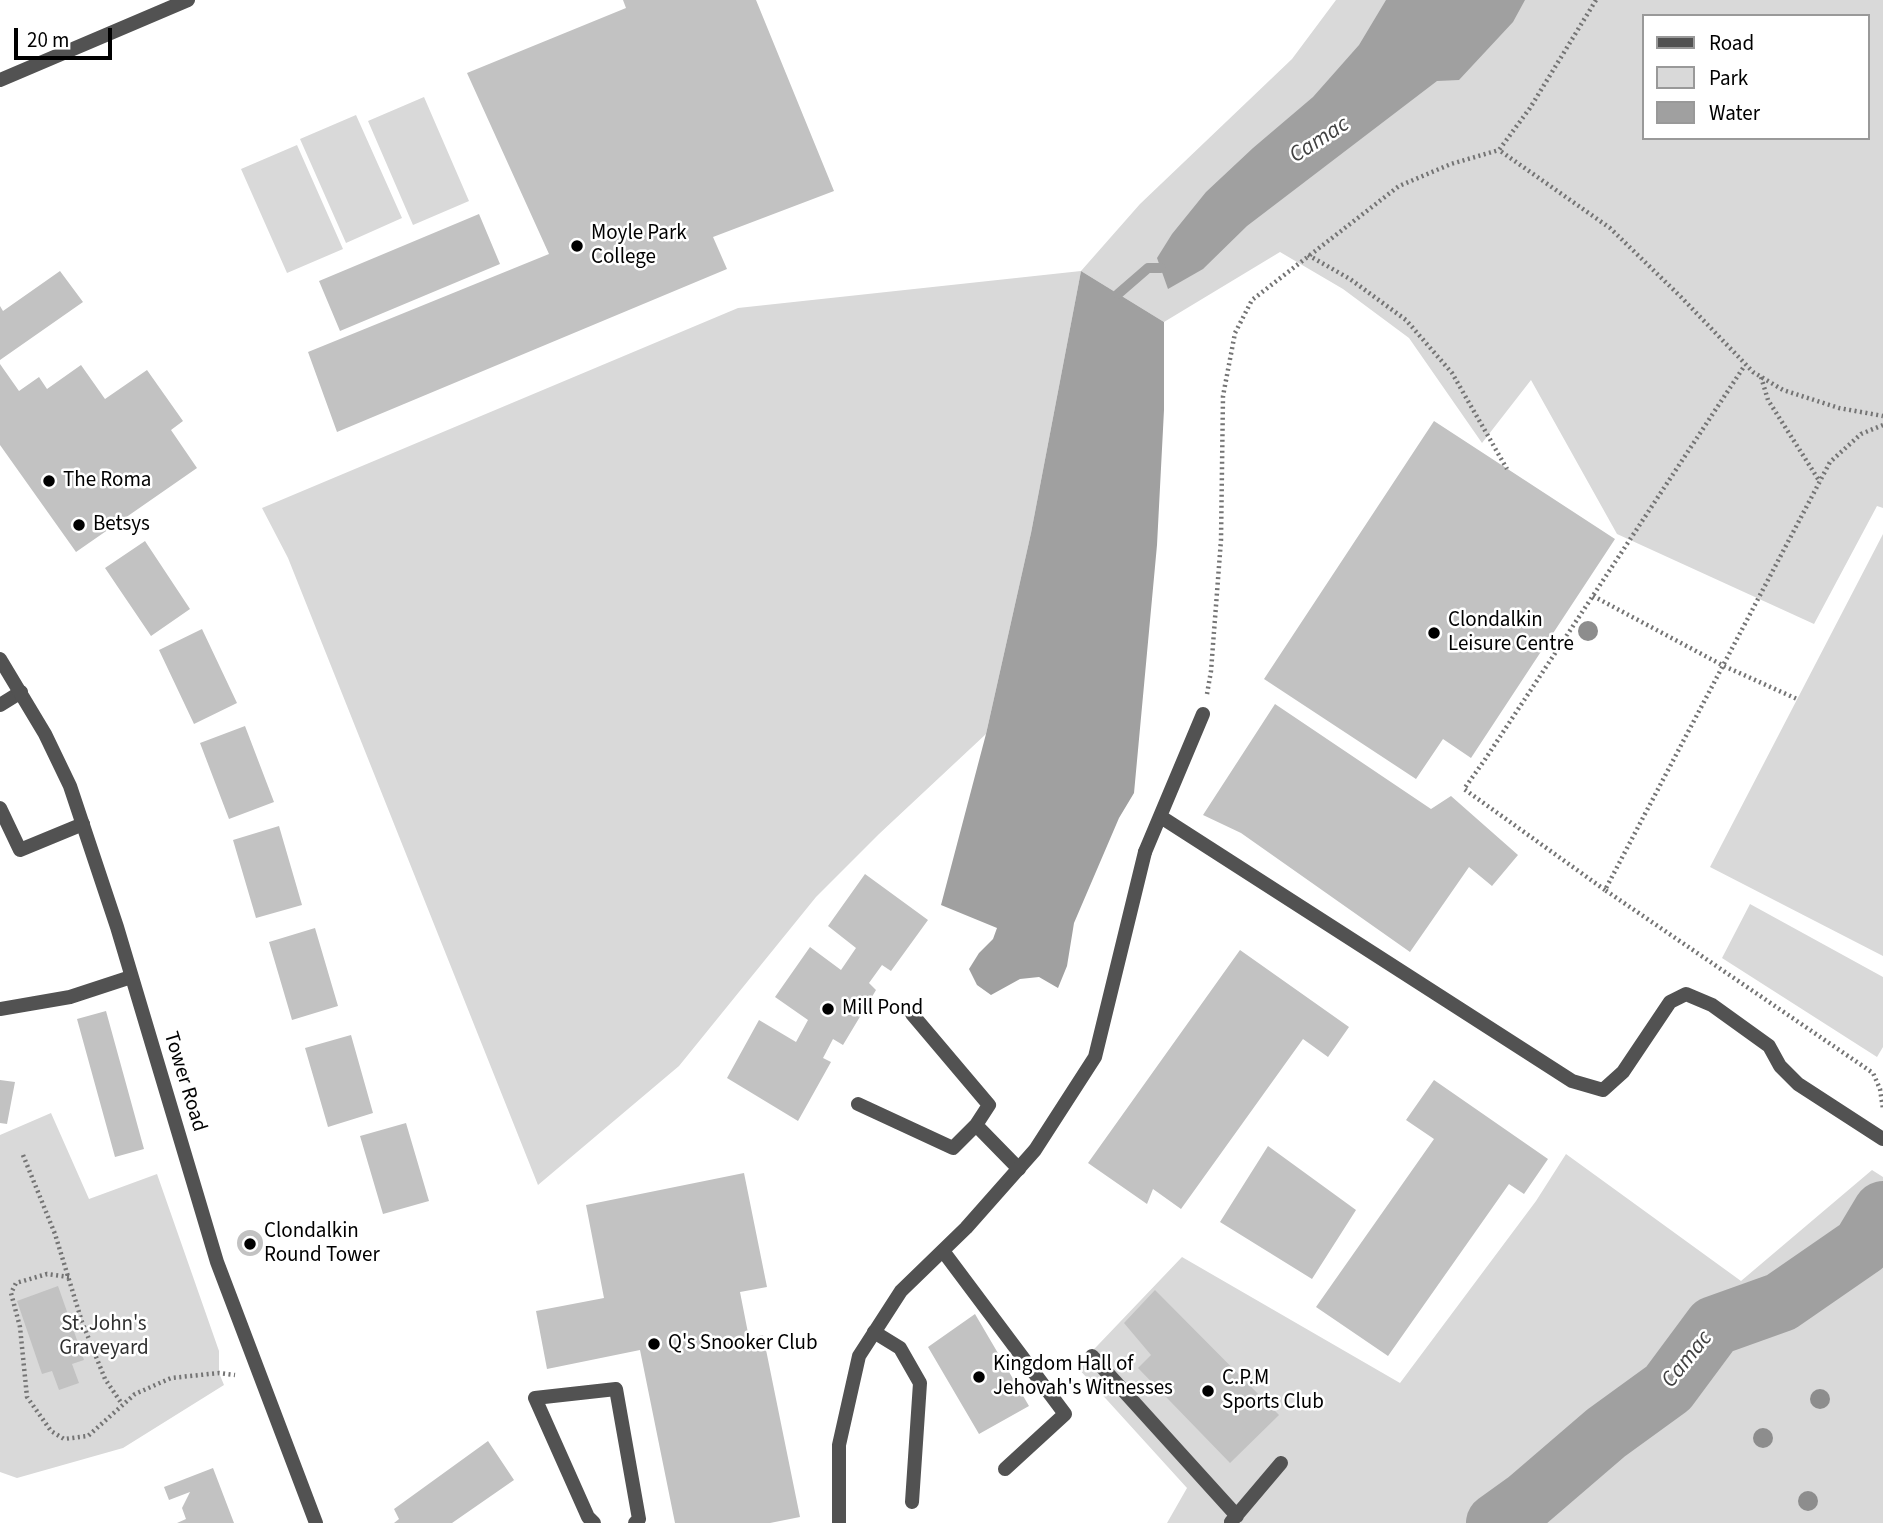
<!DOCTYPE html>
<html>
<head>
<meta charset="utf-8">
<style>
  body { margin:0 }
  #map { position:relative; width:1883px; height:1523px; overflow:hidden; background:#fff; font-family:"Source Sans 3",sans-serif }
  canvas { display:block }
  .legend { position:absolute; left:1642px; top:14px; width:228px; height:126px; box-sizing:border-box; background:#fff; border:2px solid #999; margin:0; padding:9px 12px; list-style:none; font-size:21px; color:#000 }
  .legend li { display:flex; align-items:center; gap:14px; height:35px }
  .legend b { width:35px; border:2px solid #999 }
  .scale { position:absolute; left:14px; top:28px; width:98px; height:32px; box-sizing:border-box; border:4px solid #000; border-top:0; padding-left:9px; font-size:21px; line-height:24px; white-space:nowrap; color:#000; -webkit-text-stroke:5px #fff; paint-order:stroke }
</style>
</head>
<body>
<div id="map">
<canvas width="1883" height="1523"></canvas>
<ul class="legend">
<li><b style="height:9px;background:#525252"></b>Road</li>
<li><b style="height:19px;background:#d9d9d9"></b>Park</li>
<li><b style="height:19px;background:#a0a0a0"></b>Water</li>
</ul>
<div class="scale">20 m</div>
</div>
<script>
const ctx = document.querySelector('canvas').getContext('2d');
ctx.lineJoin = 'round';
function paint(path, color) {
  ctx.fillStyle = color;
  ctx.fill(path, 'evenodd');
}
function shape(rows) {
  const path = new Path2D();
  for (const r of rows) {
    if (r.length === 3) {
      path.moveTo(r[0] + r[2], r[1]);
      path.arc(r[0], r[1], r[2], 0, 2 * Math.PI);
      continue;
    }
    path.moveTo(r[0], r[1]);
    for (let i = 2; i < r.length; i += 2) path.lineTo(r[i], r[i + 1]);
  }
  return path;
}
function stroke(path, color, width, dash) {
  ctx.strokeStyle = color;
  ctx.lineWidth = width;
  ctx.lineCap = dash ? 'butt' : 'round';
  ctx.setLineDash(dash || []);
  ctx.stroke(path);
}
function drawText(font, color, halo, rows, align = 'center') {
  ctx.font = font + ' "Source Sans 3",sans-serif';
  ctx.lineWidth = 5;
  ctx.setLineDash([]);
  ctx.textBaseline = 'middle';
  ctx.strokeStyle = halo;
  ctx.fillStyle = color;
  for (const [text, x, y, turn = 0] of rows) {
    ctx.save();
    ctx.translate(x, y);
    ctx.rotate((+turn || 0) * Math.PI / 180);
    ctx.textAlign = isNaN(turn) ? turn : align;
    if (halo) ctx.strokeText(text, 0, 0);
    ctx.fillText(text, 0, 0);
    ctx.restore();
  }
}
paint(shape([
  [1336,0,1883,0,1883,508,1877,506,1814,624,1617,534,1531,380,1482,443,1409,338,1343,289,1280,252,1164,322,1081,271,1031,533,986,734,879,834,816,897,679,1066,538,1185,288,558,262,508,738,308,1081,271,1140,204,1292,59],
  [1643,16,1867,16,1867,138,1643,138],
  [424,97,469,201,413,225,368,121],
  [356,115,402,218,346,243,300,139],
  [297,145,343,249,287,273,241,169],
  [1883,534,1883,956,1710,867],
  [1750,904,1883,977,1883,1047,1877,1057,1722,958],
  [51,1113,89,1199,157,1174,219,1351,219,1373,224,1385,123,1448,17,1478,0,1472,0,1135],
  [1566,1154,1741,1281,1872,1170,1883,1177,1883,1523,1167,1523,1187,1488,1077,1367,1182,1257,1400,1383,1536,1201]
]), '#d9d9d9');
paint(shape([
  [1386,0,1525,0,1513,22,1459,80,1437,81,1247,226,1203,269,1168,289,1157,258,1172,234,1206,192,1253,148,1313,97,1359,45],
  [1081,271,1164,322,1164,410,1157,545,1134,793,1119,818,1074,923,1067,966,1058,988,1039,977,1020,979,991,995,977,985,969,969,979,953,993,939,997,928,941,905,986,734,1031,533]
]), '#a0a0a0');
stroke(shape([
  [1118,294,1148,268,1161,268]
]), '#a0a0a0', 10);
stroke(shape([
  [1496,1523,1528,1500,1606,1433,1668,1388,1714,1326,1781,1302,1862,1246,1883,1211]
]), '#a0a0a0', 60);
paint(shape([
  [623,0,756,0,834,191,713,237,727,269,337,432,308,352,549,254,467,73,626,8],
  [479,214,500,264,340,331,319,281],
  [60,271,83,302,0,360,0,306,3,311],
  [0,364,19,391,39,377,47,389,81,365,105,399,147,370,183,421,171,430,197,468,76,552,0,445],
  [1434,421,1615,539,1471,758,1443,739,1416,779,1264,679],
  [145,541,190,609,151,636,105,568],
  [202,629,237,703,194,724,159,650],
  [1275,704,1431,809,1451,796,1518,855,1492,886,1469,867,1410,952,1241,833,1203,815],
  [245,726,274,802,229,819,200,743],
  [279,826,302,905,256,918,233,840],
  [865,874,928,920,891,971,882,965,869,983,876,990,843,1045,833,1039,823,1058,831,1062,798,1121,727,1078,759,1020,796,1042,808,1020,775,997,810,947,841,970,856,948,828,926],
  [315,928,338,1006,292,1020,269,942],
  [1240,950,1349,1027,1328,1057,1303,1039,1181,1209,1153,1189,1147,1204,1088,1163],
  [106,1011,144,1149,115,1157,77,1019],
  [351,1035,373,1113,328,1127,305,1048],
  [0,1080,15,1082,7,1124,0,1123],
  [1434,1080,1548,1159,1524,1194,1509,1184,1388,1356,1316,1307,1434,1139,1406,1120],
  [406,1123,429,1201,383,1214,360,1136],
  [1268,1146,1356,1210,1312,1279,1220,1222],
  [744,1173,767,1287,740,1292,749,1338,763,1335,800,1517,770,1523,675,1523,640,1350,547,1369,536,1311,604,1298,586,1205],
  [250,1243,13],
  [58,1286,84,1360,72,1364,79,1383,59,1390,52,1371,42,1374,17,1301],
  [1155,1290,1279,1415,1230,1463,1138,1368,1151,1355,1124,1323],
  [975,1314,1029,1406,979,1434,928,1347],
  [488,1441,514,1480,452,1523,394,1523,399,1519,394,1509],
  [213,1468,234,1523,177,1523,186,1519,182,1508,190,1492,169,1500,164,1487]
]), '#c2c2c2');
stroke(shape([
  [1596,0,1530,108,1499,150,1610,228,1681,297,1753,372,1783,390,1839,408,1883,416],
  [1308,255,1350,279,1406,320,1452,373,1507,469],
  [1761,377,1768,400,1820,482],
  [1883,425,1861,434,1830,462,1605,890,1873,1073,1880,1089,1883,1109],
  [1593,596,1724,666,1797,699],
  [1207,694,1211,671,1221,540,1223,396,1235,333,1252,300,1399,186,1451,164,1499,150],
  [1605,890,1464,789,1484,761,1745,365],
  [23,1155,55,1234,82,1322,105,1379,122,1404],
  [69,1277,47,1274,16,1283,11,1293,20,1327,27,1397,51,1431,64,1439,88,1436,135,1394,171,1378,219,1373,235,1375]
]), '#747474', 4.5, [2, 3.5]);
stroke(shape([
  [0,80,188,0],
  [0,705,21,692],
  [0,808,20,850,83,824],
  [1161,817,1572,1081,1603,1090,1623,1072,1670,1002,1686,994,1712,1005,1769,1046,1780,1066,1798,1084,1883,1139],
  [1145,852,1203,714],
  [0,1009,70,997,131,977],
  [858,1104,953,1148,976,1125,989,1105,912,1014],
  [976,1125,1019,1169],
  [943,1251,1065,1414,1005,1469],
  [874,1332,900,1348,920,1383,912,1502],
  [1092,1356,1237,1516],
  [1231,1522,1281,1463],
  [594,1523,588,1517,535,1398,616,1389,639,1519,635,1523]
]), '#525252', 14);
stroke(shape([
  [839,1523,839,1445,859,1356,901,1291,966,1228,1035,1150,1095,1057,1145,852]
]), '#525252', 14);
stroke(shape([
  [0,659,45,734,70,786,117,927,217,1262,316,1523]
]), '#525252', 14);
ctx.fillStyle = '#8d8d8d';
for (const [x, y] of [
  [1588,631],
  [1820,1399],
  [1763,1438],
  [1808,1501]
]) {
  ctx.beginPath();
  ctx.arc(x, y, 10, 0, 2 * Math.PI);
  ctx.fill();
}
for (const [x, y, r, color] of [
  [577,246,7,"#000"],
  [49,481,7,"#000"],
  [79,525,7,"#000"],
  [1434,633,7,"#000"],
  [828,1009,7,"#000"],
  [250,1244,7,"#000"],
  [654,1344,7,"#000"],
  [979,1377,7,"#000"],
  [1208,1391,7,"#000"]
]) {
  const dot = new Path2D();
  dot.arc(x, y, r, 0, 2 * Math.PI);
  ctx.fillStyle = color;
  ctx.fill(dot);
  stroke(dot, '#fff', 2.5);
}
drawText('21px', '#000', '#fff', [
  ["Moyle Park",591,234],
  ["College",591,258],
  ["The Roma",63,481],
  ["Betsys",93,525],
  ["Clondalkin",1448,621],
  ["Leisure Centre",1448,645],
  ["Mill Pond",842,1009],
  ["Clondalkin",264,1232],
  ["Round Tower",264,1256],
  ["Q's Snooker Club",668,1344],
  ["Kingdom Hall of",993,1365],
  ["Jehovah's Witnesses",993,1389],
  ["C.P.M",1222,1379],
  ["Sports Club",1222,1403]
], 'left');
drawText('21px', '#000', '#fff', [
  ["Tower Road",184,1082,73]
]);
drawText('21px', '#303030', '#fff', [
  ["St. John's",104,1325],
  ["Graveyard",104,1349]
]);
drawText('italic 23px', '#414141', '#fff', [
  ["Camac",1320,141,-33],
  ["Camac",1688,1360,-51]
]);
</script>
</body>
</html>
